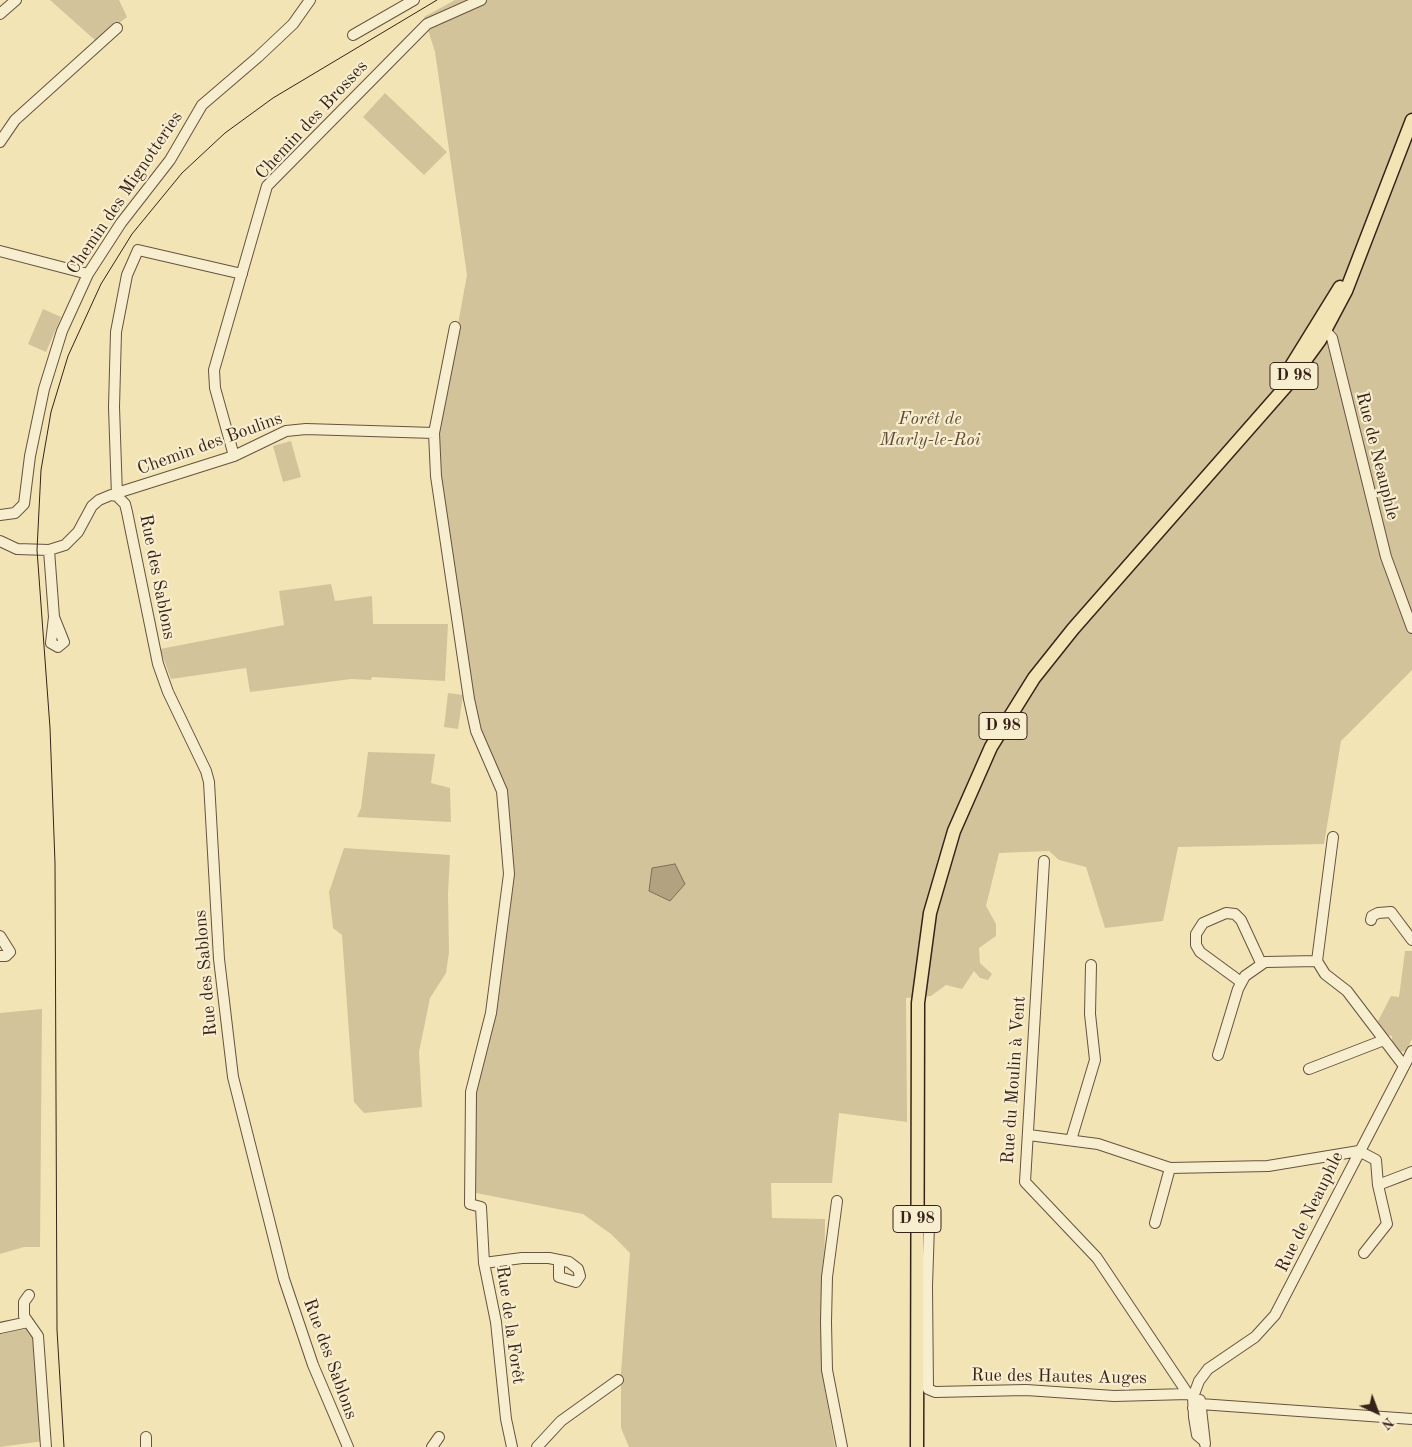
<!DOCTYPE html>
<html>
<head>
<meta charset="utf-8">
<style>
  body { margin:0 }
  #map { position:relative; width:1412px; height:1447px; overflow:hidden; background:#f3e4b5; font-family:"Old Standard TT",serif }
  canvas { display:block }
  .north { position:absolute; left:1352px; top:1387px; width:50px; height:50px; -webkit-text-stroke:4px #f7edcf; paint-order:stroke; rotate:137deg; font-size:14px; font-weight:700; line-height:20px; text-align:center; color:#372319 }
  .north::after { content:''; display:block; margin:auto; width:18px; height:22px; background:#372319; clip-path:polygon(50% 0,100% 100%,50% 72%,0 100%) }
</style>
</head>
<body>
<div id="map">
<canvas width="1412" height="1447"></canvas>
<div class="north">N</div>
</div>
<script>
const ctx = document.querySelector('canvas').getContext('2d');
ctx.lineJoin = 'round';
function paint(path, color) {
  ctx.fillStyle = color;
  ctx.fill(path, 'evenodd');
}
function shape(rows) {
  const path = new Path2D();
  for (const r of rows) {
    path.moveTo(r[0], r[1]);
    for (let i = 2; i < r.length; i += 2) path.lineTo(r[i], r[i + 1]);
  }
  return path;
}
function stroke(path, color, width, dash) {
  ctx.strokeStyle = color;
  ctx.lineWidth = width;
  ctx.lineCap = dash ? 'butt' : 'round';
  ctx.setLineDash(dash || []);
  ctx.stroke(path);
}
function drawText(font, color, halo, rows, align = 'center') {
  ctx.font = font + ' "Old Standard TT",serif';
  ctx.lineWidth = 4.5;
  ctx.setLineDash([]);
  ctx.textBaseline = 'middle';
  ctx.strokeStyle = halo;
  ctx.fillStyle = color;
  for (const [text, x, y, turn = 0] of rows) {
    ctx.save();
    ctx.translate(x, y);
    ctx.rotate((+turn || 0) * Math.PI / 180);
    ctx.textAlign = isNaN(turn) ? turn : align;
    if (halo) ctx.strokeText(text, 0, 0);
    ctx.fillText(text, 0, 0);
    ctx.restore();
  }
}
paint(shape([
  [50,0,119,0,127,17,96,41],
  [455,0,1412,0,1412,670,1341,741,1324,844,1178,847,1163,921,1105,928,1086,867,1059,860,1049,851,999,853,986,906,996,924,996,936,979,948,980,963,992,974,988,980,980,978,974,971,962,989,946,985,931,996,906,998,907,1122,839,1113,832,1183,771,1183,772,1218,825,1219,823,1379,835,1447,629,1447,621,1428,621,1373,630,1253,611,1234,583,1214,471,1192,474,1087,513,873,506,796,478,730,439,476,438,433,467,275,435,52,424,17],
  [385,93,447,152,424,175,363,117],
  [43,309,61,317,46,352,28,344],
  [291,441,301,477,283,482,273,446],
  [331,584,335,601,372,596,373,624,448,624,445,681,372,677,371,680,351,679,250,692,246,668,171,679,160,649,284,625,279,591],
  [448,693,463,695,458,729,444,727],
  [368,752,435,754,431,783,450,788,451,822,357,817,361,808],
  [344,848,450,855,448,894,449,952,446,973,430,998,419,1052,422,1107,364,1113,354,1102,342,935,333,928,329,892],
  [1405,951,1412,951,1412,1039,1406,1051,1399,1052,1392,1042,1392,1036,1386,1035,1377,1023,1391,996,1399,997],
  [42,1009,40,1247,24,1247,0,1254,0,1013],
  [29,1327,36,1338,44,1441,0,1447,0,1331]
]), '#d3c39a');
const water = shape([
  [675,864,685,884,670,901,649,891,652,868,675,864]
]);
paint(water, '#b3a280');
stroke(water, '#816f57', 1);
const minor = shape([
  [0,14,16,0],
  [353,35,414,0],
  [0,142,15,120,117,28],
  [0,251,88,274],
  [1320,325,1332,338,1386,557,1412,628],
  [455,327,434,433,436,476,469,699,476,731,502,791,509,874,491,1013,471,1092,470,1204,481,1207,484,1263,496,1322,506,1419,512,1447],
  [234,456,215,388,214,370,267,186,427,24,481,0],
  [117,493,234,456,286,431,306,429,434,433],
  [117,496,125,504,127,512,158,664,168,692,206,771,209,782,219,959,233,1077,284,1279,313,1365,348,1447],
  [117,496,114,407,116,332,127,275,138,250,242,274],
  [0,515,15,513,24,504,30,456,44,389,62,331,88,274,121,223,170,160,202,105,258,57,293,24,310,0],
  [0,541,17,549,49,550,65,545,78,532,92,506,99,500,111,495,117,496],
  [49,550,54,617,51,643,58,647,64,642,54,617],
  [1333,837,1317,961,1325,974,1347,991,1404,1066],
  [1044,861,1025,1182,1097,1258,1188,1394],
  [1371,920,1372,916,1378,913,1391,912,1412,940],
  [0,936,10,952,6,956,0,956],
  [1241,982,1200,952,1196,945,1196,934,1203,923,1226,913,1235,914,1241,920,1261,963],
  [1218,1055,1238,989,1245,976,1265,962,1317,961],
  [1309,1069,1384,1040],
  [1029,1135,1098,1144,1170,1168,1268,1166,1359,1151,1376,1160,1378,1185,1387,1224,1364,1253],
  [1071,1140,1095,1060,1090,1014,1091,965],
  [1378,1185,1412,1172],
  [837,1201,827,1277,826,1322,827,1370,842,1447],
  [1155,1223,1170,1168],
  [929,1225,927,1286,928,1389,935,1392,1026,1390,1114,1396,1188,1394,1192,1396],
  [484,1263,522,1258,549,1258,559,1260,559,1277,576,1282,580,1276,578,1269,569,1262,559,1260],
  [29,1295,24,1302,24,1316,38,1336,46,1447],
  [0,1328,28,1322],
  [1200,1400,1205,1444],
  [1193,1408,1200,1404,1412,1419],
  [1204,1441,1197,1435,1194,1417,1193,1397,1199,1381,1208,1369,1255,1337,1275,1315,1412,1051],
  [146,1447,146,1437],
  [432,1447,439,1437],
  [537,1447,561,1421,618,1380]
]);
const major = shape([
  [1285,376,1340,287],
  [917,1447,918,1003,930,913,954,831,991,747,1034,678,1073,629,1288,384,1320,340,1346,291,1412,120]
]);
stroke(minor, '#665340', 12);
stroke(major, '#372319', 15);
stroke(minor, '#f7edcf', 10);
stroke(major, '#f3e4b5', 12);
stroke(shape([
  [64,1447,57,1330,55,863,50,728,37,550,41,470,51,412,68,356,101,284,132,234,182,173,225,133,273,98,437,0]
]), '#372319', 1);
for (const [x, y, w] of [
  [1294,376,48],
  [1003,726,48],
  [917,1219,48]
]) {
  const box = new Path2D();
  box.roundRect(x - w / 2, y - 13.5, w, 27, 4);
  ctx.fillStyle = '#f7edcf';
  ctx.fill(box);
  stroke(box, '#372319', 1);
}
drawText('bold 16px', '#372319', null, [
  ["D 98",1294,376],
  ["D 98",1003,726],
  ["D 98",917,1219]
]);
drawText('18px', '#372319', '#f7edcf', [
  ["Chemin des Brosses",312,120,-47],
  ["Chemin des Mignotteries",125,193,-56],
  ["Chemin des Boulins",210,444,-20],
  ["Rue de Neauphle",1377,456,76],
  ["Rue des Sablons",157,577,79],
  ["Rue des Sablons",206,973,-95],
  ["Rue du Moulin à Vent",1014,1080,-86],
  ["Rue de Neauphle",1310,1212,-64],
  ["Rue de la Forêt",510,1325,82],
  ["Rue des Sablons",330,1359,70],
  ["Rue des Hautes Auges",1059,1377,1]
]);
drawText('italic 18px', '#5e4b39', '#f7edcf', [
  ["Forêt de",930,419],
  ["Marly-le-Roi",930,440]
]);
</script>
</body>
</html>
